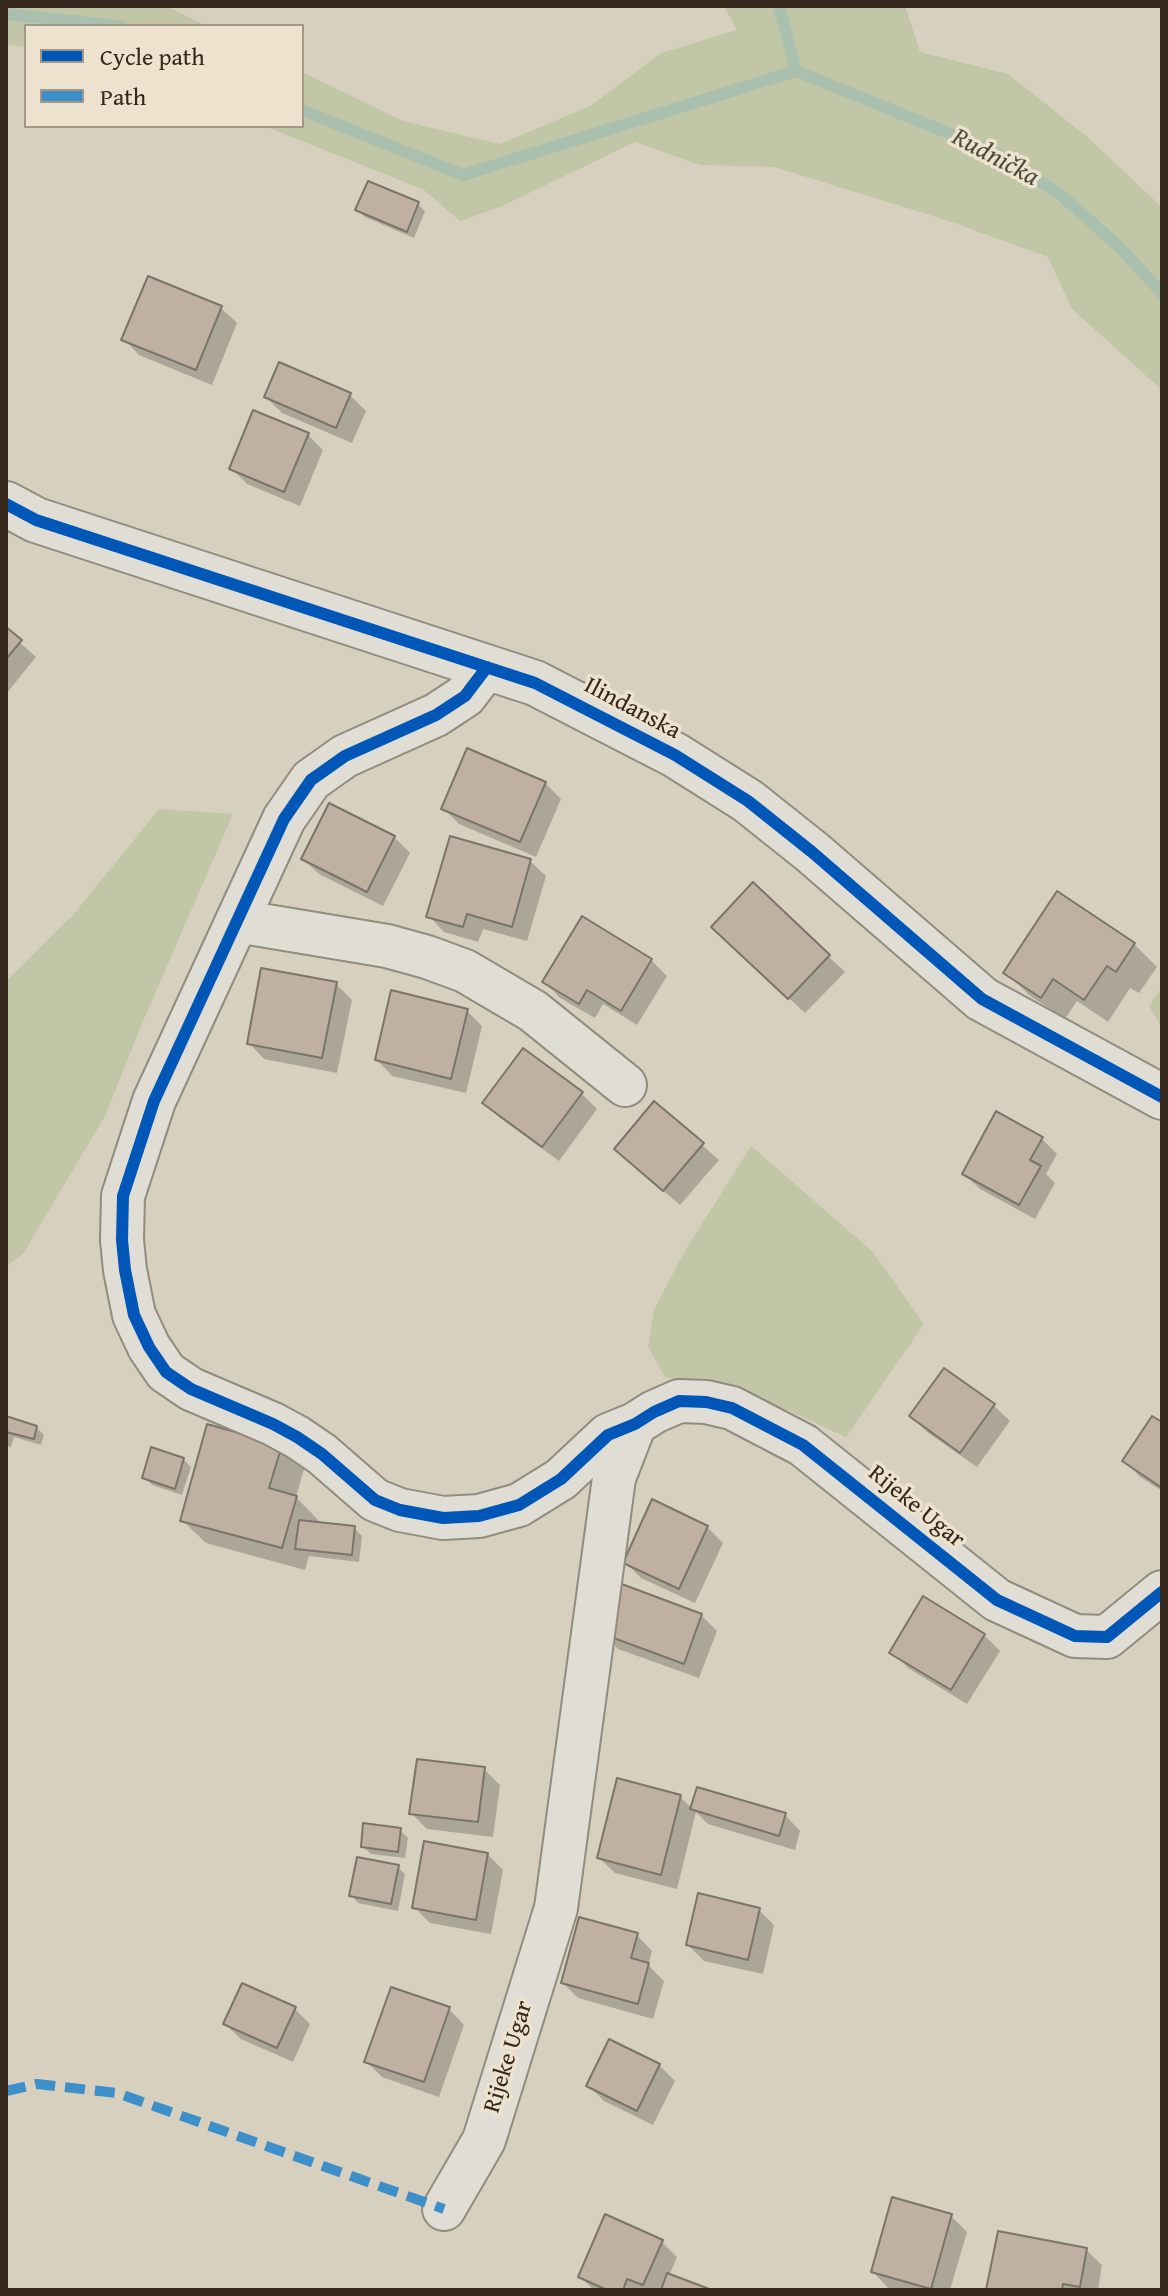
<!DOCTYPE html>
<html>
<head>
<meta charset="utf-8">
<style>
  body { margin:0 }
  #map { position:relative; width:1168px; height:2296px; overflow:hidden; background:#d8d0be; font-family:"Gentium Book Plus",serif }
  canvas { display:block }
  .frame { position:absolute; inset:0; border:8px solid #36271d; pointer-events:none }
  .legend { position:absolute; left:24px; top:24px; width:280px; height:104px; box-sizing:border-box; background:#ece2ce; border:2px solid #a39787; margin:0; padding:10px 14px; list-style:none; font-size:24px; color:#36271d }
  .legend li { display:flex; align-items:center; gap:16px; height:40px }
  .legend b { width:40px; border:2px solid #a39787 }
</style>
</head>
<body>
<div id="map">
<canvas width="1168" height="2296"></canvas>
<div class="frame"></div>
<ul class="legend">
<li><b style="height:10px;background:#0057b8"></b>Cycle path</li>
<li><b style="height:10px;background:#3d8fca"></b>Path</li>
</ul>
</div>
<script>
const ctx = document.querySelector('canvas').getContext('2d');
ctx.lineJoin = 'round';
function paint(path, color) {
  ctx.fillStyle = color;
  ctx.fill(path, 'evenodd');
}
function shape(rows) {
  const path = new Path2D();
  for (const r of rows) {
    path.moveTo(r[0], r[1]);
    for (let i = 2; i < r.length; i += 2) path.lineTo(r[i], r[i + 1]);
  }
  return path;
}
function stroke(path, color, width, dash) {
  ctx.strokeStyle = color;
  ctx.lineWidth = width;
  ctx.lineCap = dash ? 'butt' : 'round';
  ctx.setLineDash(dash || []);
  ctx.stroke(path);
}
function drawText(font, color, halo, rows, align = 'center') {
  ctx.font = font + ' "Gentium Book Plus",serif';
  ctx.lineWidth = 7;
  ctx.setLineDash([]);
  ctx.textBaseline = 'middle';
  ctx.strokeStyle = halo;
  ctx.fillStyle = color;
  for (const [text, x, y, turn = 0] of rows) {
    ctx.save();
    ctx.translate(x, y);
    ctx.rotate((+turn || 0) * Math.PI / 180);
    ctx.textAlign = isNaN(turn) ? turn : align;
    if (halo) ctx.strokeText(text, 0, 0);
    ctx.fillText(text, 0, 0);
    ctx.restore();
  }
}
paint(shape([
  [6,6,166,6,207,26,26,26,26,47,6,45],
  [724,6,905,6,920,52,1008,74,1086,136,1162,207,1162,390,1072,309,1048,257,946,220,774,167,700,165,635,142,500,207,460,221,424,190,264,126,302,126,302,72,403,121,500,144,590,106,661,53,737,30],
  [159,809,233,814,141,1026,105,1116,23,1254,6,1267,6,981,73,915],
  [1162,987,1162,1028,1149,1006],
  [751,1146,872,1251,924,1324,846,1437,774,1404,665,1377,648,1347,654,1310,683,1254]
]), '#c0c6a6');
paint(shape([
  [418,204,425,211,414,238,365,217,358,210],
  [149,278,221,308,237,323,212,385,139,355,124,339],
  [280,365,350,395,366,411,352,443,282,413,266,397],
  [308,435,323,450,300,506,247,484,231,468],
  [6,630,36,657,6,694],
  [545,783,561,799,536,857,459,824,444,809],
  [394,837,410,853,383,906,319,874,303,859],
  [530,861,546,876,527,941,483,929,478,942,444,932,429,916],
  [753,885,845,972,805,1013,729,942],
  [1134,944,1157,967,1139,993,1130,988,1108,1022,1077,1001,1065,1019,1029,995,1006,972],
  [651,960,667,976,637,1025,603,1004,595,1018,560,998,545,982],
  [336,984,352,1000,337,1073,264,1059,249,1043],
  [467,1011,482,1026,466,1093,392,1076,377,1060],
  [581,1093,597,1109,559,1161,500,1118,485,1103],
  [655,1104,719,1160,680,1205,632,1164],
  [1042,1139,1057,1154,1046,1174,1055,1183,1035,1219,980,1189,964,1174],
  [944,1371,994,1406,1010,1421,977,1467,927,1432,912,1416],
  [6,1418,36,1427,44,1435,41,1445,14,1437,11,1447,6,1446],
  [1162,1425,1162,1491,1140,1477,1125,1461],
  [281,1446,304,1469,296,1497,319,1521,318,1524,354,1528,362,1536,359,1562,309,1556,305,1570,206,1543,182,1520],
  [183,1459,191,1467,182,1495,152,1485,144,1477],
  [707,1527,723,1543,695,1603,641,1578,625,1562],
  [701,1615,717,1631,699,1678,618,1649,602,1633],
  [984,1635,1000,1651,967,1704,908,1668,892,1652],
  [484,1769,500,1785,493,1837,427,1829,411,1813],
  [680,1797,693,1809,785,1815,800,1831,795,1850,708,1824,696,1812,677,1889,615,1873,599,1858],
  [400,1830,408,1838,405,1858,371,1854,363,1847],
  [487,1854,503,1870,491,1934,430,1923,414,1907],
  [398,1867,405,1874,398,1911,358,1903,351,1895],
  [759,1910,774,1925,763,1974,704,1961,688,1945],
  [637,1935,652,1951,648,1965,664,1981,653,2019,578,1998,563,1983],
  [295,2009,310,2024,293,2062,241,2039,225,2024],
  [449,2009,464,2025,439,2097,382,2077,367,2062],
  [659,2065,675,2081,653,2125,604,2101,588,2085],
  [951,2216,967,2232,950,2290,898,2290,888,2288,873,2272],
  [662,2242,677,2257,669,2276,706,2290,594,2290,580,2277],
  [1086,2250,1102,2265,1098,2290,988,2290]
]), '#0003');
stroke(shape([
  [779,6,796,71],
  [6,14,121,26],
  [796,71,990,150,1060,194,1119,247,1162,293],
  [302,110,463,175,796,71]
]), '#aac0ae', 12);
const building = shape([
  [368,181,419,202,407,232,355,210,368,181],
  [148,276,222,306,196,370,121,340,148,276],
  [279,362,351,393,336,428,264,397,279,362],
  [253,410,309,433,284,492,229,469,253,410],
  [6,627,22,640,6,659,6,627],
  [467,748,546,782,520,842,441,809,467,748],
  [329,803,395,836,367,892,301,859,329,803],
  [450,836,531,859,512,927,467,914,463,927,426,917,450,836],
  [753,882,830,955,788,999,711,927,753,882],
  [1057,891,1135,943,1116,972,1107,966,1084,1000,1053,979,1041,998,1003,973,1057,891],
  [582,916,652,959,621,1011,587,990,579,1004,542,982,582,916],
  [261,968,337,982,322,1058,247,1044,261,968],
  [391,990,468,1009,451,1079,375,1060,391,990],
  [523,1048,583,1092,542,1147,482,1103,523,1048],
  [654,1101,704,1143,663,1191,614,1149,654,1101],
  [996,1111,1043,1137,1030,1160,1041,1166,1019,1205,962,1174,996,1111],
  [944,1368,995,1404,960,1453,909,1416,944,1368],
  [6,1416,37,1426,34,1439,6,1432,6,1416],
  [1152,1416,1162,1422,1162,1488,1122,1461,1152,1416],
  [207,1424,282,1445,269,1488,297,1496,282,1548,180,1521,207,1424],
  [151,1447,184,1458,175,1489,142,1478,151,1447],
  [652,1499,708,1526,679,1589,623,1563,652,1499],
  [299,1520,355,1526,352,1555,295,1549,299,1520],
  [619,1583,702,1614,684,1664,600,1633,619,1583],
  [923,1596,985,1634,951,1690,889,1653,923,1596],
  [417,1759,485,1767,478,1822,409,1814,417,1759],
  [617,1778,681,1795,661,1875,597,1858,617,1778],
  [697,1787,786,1813,779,1836,690,1809,697,1787],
  [363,1823,401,1828,398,1852,361,1847,363,1823],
  [424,1841,488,1853,476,1920,412,1908,424,1841],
  [357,1857,399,1865,391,1904,349,1896,357,1857],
  [698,1893,760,1908,748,1960,686,1945,698,1893],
  [579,1917,638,1933,631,1958,649,1963,638,2004,561,1983,579,1917],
  [242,1983,296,2007,277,2048,223,2024,242,1983],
  [391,1987,450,2007,424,2082,364,2062,391,1987],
  [609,2039,660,2064,637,2111,586,2086,609,2039],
  [892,2197,952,2214,931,2289,871,2272,892,2197],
  [605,2214,663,2240,643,2285,627,2279,623,2290,607,2290,578,2277,605,2214],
  [998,2231,1087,2248,1080,2287,1063,2284,1062,2290,986,2290,998,2231],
  [667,2273,712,2290,661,2290,667,2273]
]);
paint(building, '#bfb0a1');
stroke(building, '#7a746a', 2);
const minor = shape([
  [487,667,465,696,436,715,345,756,311,780,284,819,154,1101,123,1196,122,1240,125,1270,134,1315,149,1347,166,1372,191,1389,273,1424,297,1437,322,1454,375,1500,400,1510,443,1518,479,1516,519,1505,561,1479,608,1435,635,1424,654,1412,679,1401,706,1402,732,1408,803,1445,997,1600,1075,1636,1107,1637,1162,1592],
  [237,921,387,946,427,957,465,971,533,1011,625,1085],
  [444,2209,484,2140,556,1908,614,1478,635,1424]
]);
const tertiary = shape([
  [6,504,36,520,535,683,675,755,748,801,812,852,982,999,1162,1097]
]);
stroke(minor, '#918b80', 46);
stroke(tertiary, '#918b80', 48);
stroke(minor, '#e0ddd4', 42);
stroke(tertiary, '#e0ddd4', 44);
stroke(shape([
  [6,2091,37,2084,117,2093,444,2209]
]), '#3d8fca', 10, [20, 10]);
stroke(shape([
  [6,504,36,520,535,683,675,755,748,801,812,852,982,999,1162,1097],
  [487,667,465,696,436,715,345,756,311,780,284,819,154,1101,123,1196,122,1240,125,1270,134,1315,149,1347,166,1372,191,1389,273,1424,297,1437,322,1454,375,1500,400,1510,443,1518,479,1516,519,1505,561,1479,608,1435,635,1424,654,1412,679,1401,706,1402,732,1408,803,1445,997,1600,1075,1636,1107,1637,1162,1592]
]), '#0057b8', 12);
drawText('24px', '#36271d', '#ece2ce', [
  ["Ilindanska",632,709,28],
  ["Rijeke Ugar",916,1507,39],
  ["Rijeke Ugar",509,2057,-73]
]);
drawText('italic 26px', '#4e4c40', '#ece2ce', [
  ["Rudnička",995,158,28]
]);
</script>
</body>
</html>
